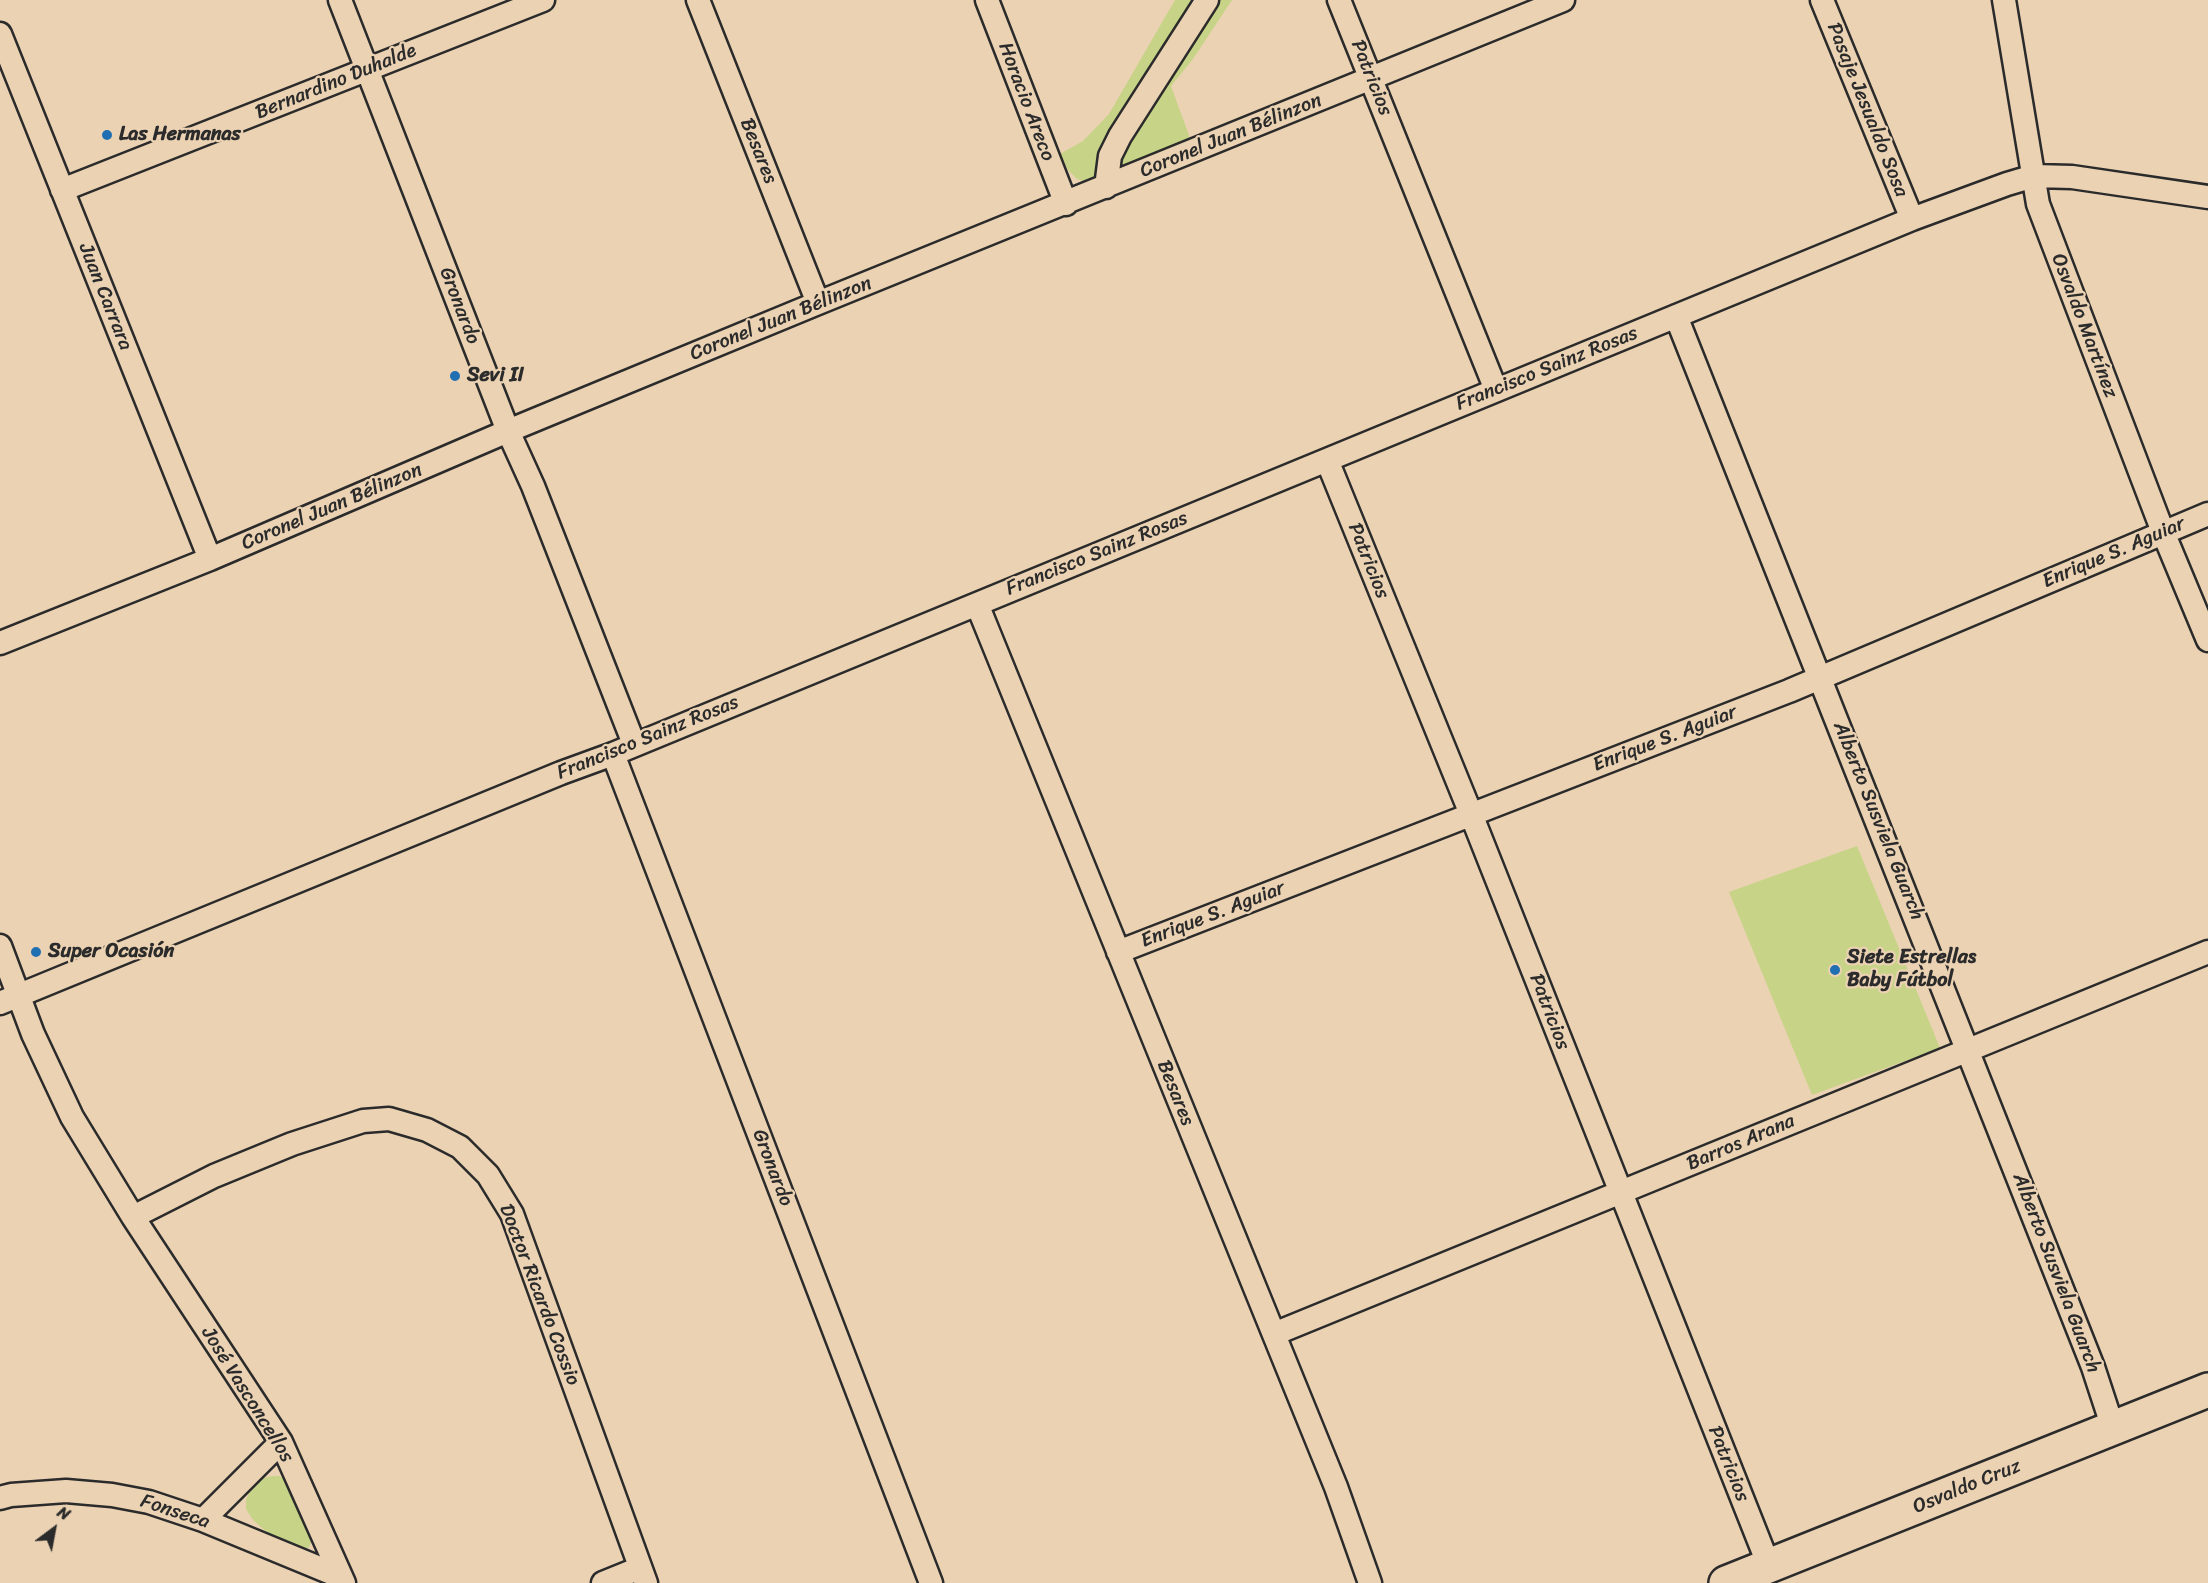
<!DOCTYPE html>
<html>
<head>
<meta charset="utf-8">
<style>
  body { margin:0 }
  #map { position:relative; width:2208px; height:1583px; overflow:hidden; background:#ebd2b3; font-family:Sriracha,sans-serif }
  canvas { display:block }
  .north { position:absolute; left:24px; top:1499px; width:60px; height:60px; -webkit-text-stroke:4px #ebd2b3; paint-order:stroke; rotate:32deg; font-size:16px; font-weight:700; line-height:24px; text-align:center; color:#2b2b2b }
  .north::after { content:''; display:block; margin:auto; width:21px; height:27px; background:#2b2b2b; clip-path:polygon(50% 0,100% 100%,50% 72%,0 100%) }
</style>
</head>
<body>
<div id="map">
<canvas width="2208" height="1583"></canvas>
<div class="north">N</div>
</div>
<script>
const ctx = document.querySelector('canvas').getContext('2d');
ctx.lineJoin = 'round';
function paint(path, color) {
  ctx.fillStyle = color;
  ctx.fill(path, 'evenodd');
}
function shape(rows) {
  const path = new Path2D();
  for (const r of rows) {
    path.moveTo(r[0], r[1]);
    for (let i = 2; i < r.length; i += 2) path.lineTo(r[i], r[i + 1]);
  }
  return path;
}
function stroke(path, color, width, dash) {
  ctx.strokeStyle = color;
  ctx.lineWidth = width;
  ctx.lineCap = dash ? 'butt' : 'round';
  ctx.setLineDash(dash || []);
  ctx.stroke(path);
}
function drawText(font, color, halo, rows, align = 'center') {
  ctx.font = font + ' Sriracha,sans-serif';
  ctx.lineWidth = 4.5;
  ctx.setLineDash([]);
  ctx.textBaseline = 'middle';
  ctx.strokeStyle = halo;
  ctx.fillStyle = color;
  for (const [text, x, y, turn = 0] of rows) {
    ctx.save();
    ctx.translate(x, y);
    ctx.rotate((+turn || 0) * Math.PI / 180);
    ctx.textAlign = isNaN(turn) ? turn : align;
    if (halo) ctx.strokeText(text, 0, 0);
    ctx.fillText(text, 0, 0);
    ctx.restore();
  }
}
paint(shape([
  [1175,0,1232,0,1193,59,1171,86,1191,141,1089,183,1077,179,1068,170,1060,154,1083,141,1109,114],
  [1857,846,1940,1048,1812,1095,1729,892],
  [272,1476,279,1476,286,1480,313,1538,309,1547,302,1553,287,1550,253,1520,246,1509,246,1500,249,1493,264,1478]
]), '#c7d386');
const street = shape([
  [340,0,508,431,533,486,634,744],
  [698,0,818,303],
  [987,0,1066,204],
  [1339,0,1496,390],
  [1822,0,1912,219],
  [2004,0,2038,204,2163,532,2208,640],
  [0,34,210,559],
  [1106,187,1110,156,1120,136,1207,0],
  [62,190,543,0],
  [1676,316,2093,1367,2113,1428],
  [1327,460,1471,814,1769,1566],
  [977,604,1336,1487,1370,1583],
  [0,643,210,559,508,431,818,303,1563,0],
  [613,754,931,1583],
  [0,946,33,1034,72,1117,133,1217,281,1442,344,1583],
  [1118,952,1789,691,2208,514],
  [0,1003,561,773,613,754,1912,219,2007,184,2034,176,2072,177,2208,197],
  [133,1217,214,1176,292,1144,363,1121,389,1119,427,1130,460,1147,488,1175,512,1214,646,1583],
  [1274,1334,2208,952],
  [0,1498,11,1495,66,1491,112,1495,149,1502,203,1520,341,1577],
  [203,1520,281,1442],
  [603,1583,640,1568]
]);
const secondary = shape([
  [1726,1583,2208,1390]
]);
stroke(street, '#2b2b2b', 27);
stroke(secondary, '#2b2b2b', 38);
stroke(street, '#ebd2b3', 22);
stroke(secondary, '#ebd2b3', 33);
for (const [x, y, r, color] of [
  [107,135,6,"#1f6fb2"],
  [455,376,6,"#1f6fb2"],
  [36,952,6,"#1f6fb2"],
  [1835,970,6,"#1f6fb2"]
]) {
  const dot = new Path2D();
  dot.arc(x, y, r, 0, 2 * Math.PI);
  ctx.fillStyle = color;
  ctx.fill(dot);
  stroke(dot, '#ebd2b3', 2);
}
drawText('20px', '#2b2b2b', '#ebd2b3', [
  ["Patricios",1371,78,68],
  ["Bernardino Duhalde",336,82,-22],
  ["Horacio Areco",1026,102,69],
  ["Pasaje Jesualdo Sosa",1867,110,68],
  ["Coronel Juan Bélinzon",1231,136,-22],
  ["Besares",758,151,68],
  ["Juan Carrara",105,297,68],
  ["Gronardo",459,306,69],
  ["Coronel Juan Bélinzon",781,319,-22],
  ["Osvaldo Martínez",2084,326,69],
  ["Francisco Sainz Rosas",1547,369,-22],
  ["Coronel Juan Bélinzon",332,507,-23],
  ["Enrique S. Aguiar",2114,553,-23],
  ["Francisco Sainz Rosas",1097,554,-22],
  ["Patricios",1368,561,68],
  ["Francisco Sainz Rosas",648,738,-22],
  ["Enrique S. Aguiar",1665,739,-21],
  ["Alberto Susviela Guarch",1878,821,68],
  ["Enrique S. Aguiar",1213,915,-21],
  ["Patricios",1549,1012,69],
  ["Besares",1175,1093,68],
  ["Barros Arana",1741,1143,-23],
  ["Gronardo",772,1168,69],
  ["Alberto Susviela Guarch",2056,1273,69],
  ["Doctor Ricardo Cossio",539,1295,69],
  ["José Vasconcellos",247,1395,58],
  ["Patricios",1728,1464,68],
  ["Osvaldo Cruz",1967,1487,-22],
  ["Fonseca",175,1512,18]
]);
drawText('bold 20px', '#2b2b2b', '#ebd2b3', [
  ["Las Hermanas",119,135],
  ["Sevi II",467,376],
  ["Super Ocasión",48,952],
  ["Siete Estrellas",1847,958],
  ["Baby Fútbol",1847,981]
], 'left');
</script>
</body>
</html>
